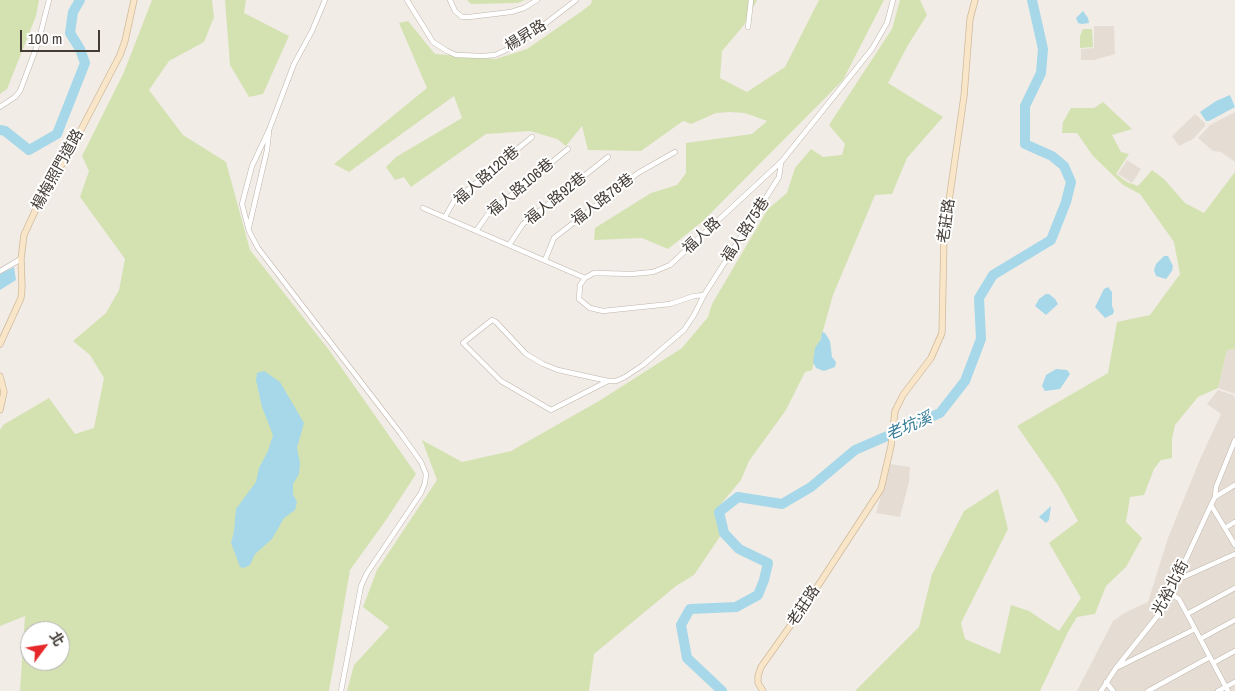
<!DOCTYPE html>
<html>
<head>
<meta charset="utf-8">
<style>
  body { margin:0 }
  #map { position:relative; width:1235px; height:691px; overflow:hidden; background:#f1ece6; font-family:"Archivo Narrow","Noto Sans TC",sans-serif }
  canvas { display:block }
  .north { position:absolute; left:20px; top:621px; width:50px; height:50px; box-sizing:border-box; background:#fff; border:1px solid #b4b1af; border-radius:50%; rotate:59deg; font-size:14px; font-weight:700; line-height:20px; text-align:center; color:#433c36 }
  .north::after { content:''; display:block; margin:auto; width:18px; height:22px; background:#e6282a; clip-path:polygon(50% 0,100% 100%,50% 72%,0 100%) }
  .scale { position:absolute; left:20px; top:30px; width:80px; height:22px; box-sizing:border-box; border:2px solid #433c36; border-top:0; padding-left:6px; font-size:15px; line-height:18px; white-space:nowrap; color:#433c36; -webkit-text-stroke:4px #fff; paint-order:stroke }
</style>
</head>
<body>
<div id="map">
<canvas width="1235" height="691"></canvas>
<div class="north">北</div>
<div class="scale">100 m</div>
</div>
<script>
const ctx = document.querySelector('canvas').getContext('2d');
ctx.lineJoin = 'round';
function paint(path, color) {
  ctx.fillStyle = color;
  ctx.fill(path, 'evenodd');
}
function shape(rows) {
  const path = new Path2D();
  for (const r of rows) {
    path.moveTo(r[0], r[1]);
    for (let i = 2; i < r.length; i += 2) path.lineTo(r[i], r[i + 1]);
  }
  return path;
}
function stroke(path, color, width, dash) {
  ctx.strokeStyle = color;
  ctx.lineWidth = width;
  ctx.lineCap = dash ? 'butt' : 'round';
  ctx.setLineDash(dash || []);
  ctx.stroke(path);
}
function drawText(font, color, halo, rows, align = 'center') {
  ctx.font = font + ' "Archivo Narrow","Noto Sans TC",sans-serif';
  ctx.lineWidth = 4;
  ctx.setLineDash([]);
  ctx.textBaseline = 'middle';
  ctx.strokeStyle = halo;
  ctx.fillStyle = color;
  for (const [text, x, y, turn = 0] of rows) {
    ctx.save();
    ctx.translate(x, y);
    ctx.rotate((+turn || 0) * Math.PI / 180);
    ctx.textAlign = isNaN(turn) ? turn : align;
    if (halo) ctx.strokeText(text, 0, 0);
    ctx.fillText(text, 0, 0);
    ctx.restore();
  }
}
paint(shape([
  [1094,26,1114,26,1115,54,1094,60,1081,60,1081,49,1094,48],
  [1235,112,1235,162,1221,152,1213,151,1198,138,1210,125],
  [1195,114,1205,123,1205,126,1193,139,1179,146,1172,136],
  [1127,160,1141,169,1132,183,1118,174],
  [1235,349,1235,394,1218,388,1227,350],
  [1218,390,1233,395,1235,398,1235,691,1077,691,1113,621,1126,612,1148,602,1168,538,1201,457,1221,414,1207,404],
  [890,464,910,467,909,482,900,517,876,513]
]), '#e5ddd4');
paint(shape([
  [0,0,39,0,36,16,7,89,0,94],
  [152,0,212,0,214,17,204,42,169,61,149,90,183,135,226,162,250,250,329,350,416,474,386,520,350,570,329,691,20,691,25,616,0,626,0,430,3,425,49,398,75,434,94,428,104,378,90,355,73,341,106,313,119,290,125,259,80,197,89,171,82,156,124,72],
  [30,631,60,631,60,661,30,661],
  [225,0,246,0,244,13,289,36,263,94,249,97,230,65],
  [467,0,525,0,518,3,471,4],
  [592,0,757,0,744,25,722,51,720,78,747,92,785,67,819,0,884,0,843,80,703,221,668,249,642,238,594,240,595,228,651,193,677,185,686,173,686,143,752,134,767,121,745,113,730,112,716,113,691,124,683,121,641,151,588,150,582,126,566,146,557,139,530,131,486,134,411,187,404,177,395,180,386,167,396,157,462,118,454,96,349,172,334,164,427,88,399,23,408,21,435,54,496,59,527,49,582,11,591,4],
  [900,0,920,0,927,15,908,45,888,83,943,117,907,158,892,194,875,195,833,295,812,370,805,372,786,410,749,461,741,480,716,510,721,535,694,575,676,586,594,654,589,691,347,691,354,665,389,627,363,607,377,570,437,480,422,440,462,462,511,451,599,401,682,348,708,317,712,304,768,209,787,193,795,168,811,149,823,157,842,155,845,144,829,125,892,29],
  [1083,29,1092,29,1093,47,1080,48,1080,36],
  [1103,102,1132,129,1112,135,1121,152,1129,154,1116,174,1127,182,1138,186,1152,170,1164,179,1185,203,1204,213,1235,172,1235,349,1227,350,1218,388,1198,397,1175,425,1172,439,1172,458,1161,460,1154,469,1144,495,1130,497,1126,522,1142,538,1126,567,1106,586,1095,614,1077,617,1068,632,1040,691,855,691,919,627,932,574,964,511,998,489,1008,529,961,623,965,639,1000,654,1011,605,1029,611,1059,631,1081,598,1049,543,1078,521,1058,485,1017,426,1108,373,1117,322,1150,315,1180,274,1174,242,1140,194,1123,185,1093,156,1077,133,1062,133,1063,122,1071,108,1094,108]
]), '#d4e2b2');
paint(shape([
  [1083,11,1088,18,1089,23,1082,24,1078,23,1076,18],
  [1230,95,1235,107,1209,121,1206,121,1200,112,1216,101],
  [1164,256,1168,256,1173,266,1172,271,1166,279,1156,276,1154,270,1156,264],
  [14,267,16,280,0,290,0,274],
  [1108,287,1112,292,1112,306,1114,311,1113,314,1105,318,1095,307,1104,289],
  [1046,294,1049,294,1055,299,1058,304,1046,315,1035,306,1039,299],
  [822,332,825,333,830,341,832,357,836,362,835,367,824,371,816,368,813,362,815,348,821,339],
  [1056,369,1067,370,1070,374,1060,389,1045,391,1042,386,1046,375],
  [264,371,280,382,304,423,297,448,300,463,299,474,293,484,293,494,297,502,295,510,284,518,272,539,255,554,250,565,244,568,240,567,231,543,234,531,236,509,256,482,259,468,268,451,273,435,262,407,256,380,257,373],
  [1051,506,1049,520,1046,523,1039,517]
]), '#a7d8e9');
stroke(shape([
  [0,130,5,131,29,150,57,134,85,63,80,49,70,33,73,12,80,0],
  [722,691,687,658,681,625,690,609,736,607,758,595,764,580,768,563,739,549,724,533,719,512,738,497,782,504,811,487,855,450,940,413,965,381,981,339,979,298,993,275,1051,240,1066,202,1071,182,1064,166,1052,156,1025,144,1025,106,1041,73,1043,49,1032,0]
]), '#a7d8e9', 10);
const street = shape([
  [325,0,312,31,294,64,269,130,252,166,242,204,249,231,258,248,401,434,421,462,426,474,425,483,421,493,367,573,361,586,341,691],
  [407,0,433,42,447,51,456,55,483,56,495,55,519,44,576,0],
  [450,0,455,11,462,17,469,17,511,12,524,8,537,0],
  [748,27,751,0],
  [0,107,15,97,20,91,38,43,49,0],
  [423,208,585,278,594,273,632,274,653,272,670,265,782,161,872,49,887,23,893,0],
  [445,217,454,201,532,137],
  [249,227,267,150,269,132],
  [476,231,488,214,568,149],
  [509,245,523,224,608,157],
  [545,260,554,238,638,173,675,152],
  [0,271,21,259],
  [585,278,580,285,579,299,590,308,603,311,670,304,694,296,704,295],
  [608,381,551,410,501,381,463,343,492,320,496,322,526,354,543,364,558,370,608,381,616,381,625,377,643,365,684,330,694,315,704,295,779,177,781,163],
  [1215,497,1235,485],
  [1211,505,1235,545],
  [1225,528,1235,522],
  [1177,580,1235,554],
  [1171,594,1179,599,1228,691],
  [1187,614,1235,588],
  [1200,639,1235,620],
  [1213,663,1235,651],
  [1118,667,1195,629],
  [1106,682,1113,691],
  [1101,691,1116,668,1163,609,1211,505,1215,497,1216,487,1235,440],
  [1148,691,1210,657],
  [1218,691,1235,682]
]);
const secondary = shape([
  [0,344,21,298,22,287,21,259,24,235,35,211,72,147,120,55,125,41,134,0],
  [0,376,4,392,0,410],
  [763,691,758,683,758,676,761,667,810,598,881,489,891,446,895,411,903,395,931,358,942,333,944,236,964,96,970,19,975,0]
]);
stroke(street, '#bfb5ac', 5.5);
stroke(secondary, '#d0ba9c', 7);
stroke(street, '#fff', 4.5);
stroke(secondary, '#f9e5c8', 5.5);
drawText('15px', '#433c36', '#fff', [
  ["楊昇路",526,36,-32],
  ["楊梅照門道路",58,170,-61],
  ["福人路120巷",487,176,-41],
  ["福人路106巷",521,188,-40],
  ["福人路92巷",556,199,-39],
  ["福人路78巷",603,200,-38],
  ["老莊路",947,221,-82],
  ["福人路75巷",746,230,-57],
  ["福人路",702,236,-43],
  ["光裕北街",1171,588,-62],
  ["老莊路",804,606,-56]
]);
drawText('italic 16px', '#357c96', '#fff', [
  ["老坑溪",909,427,-23]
]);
</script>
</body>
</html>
